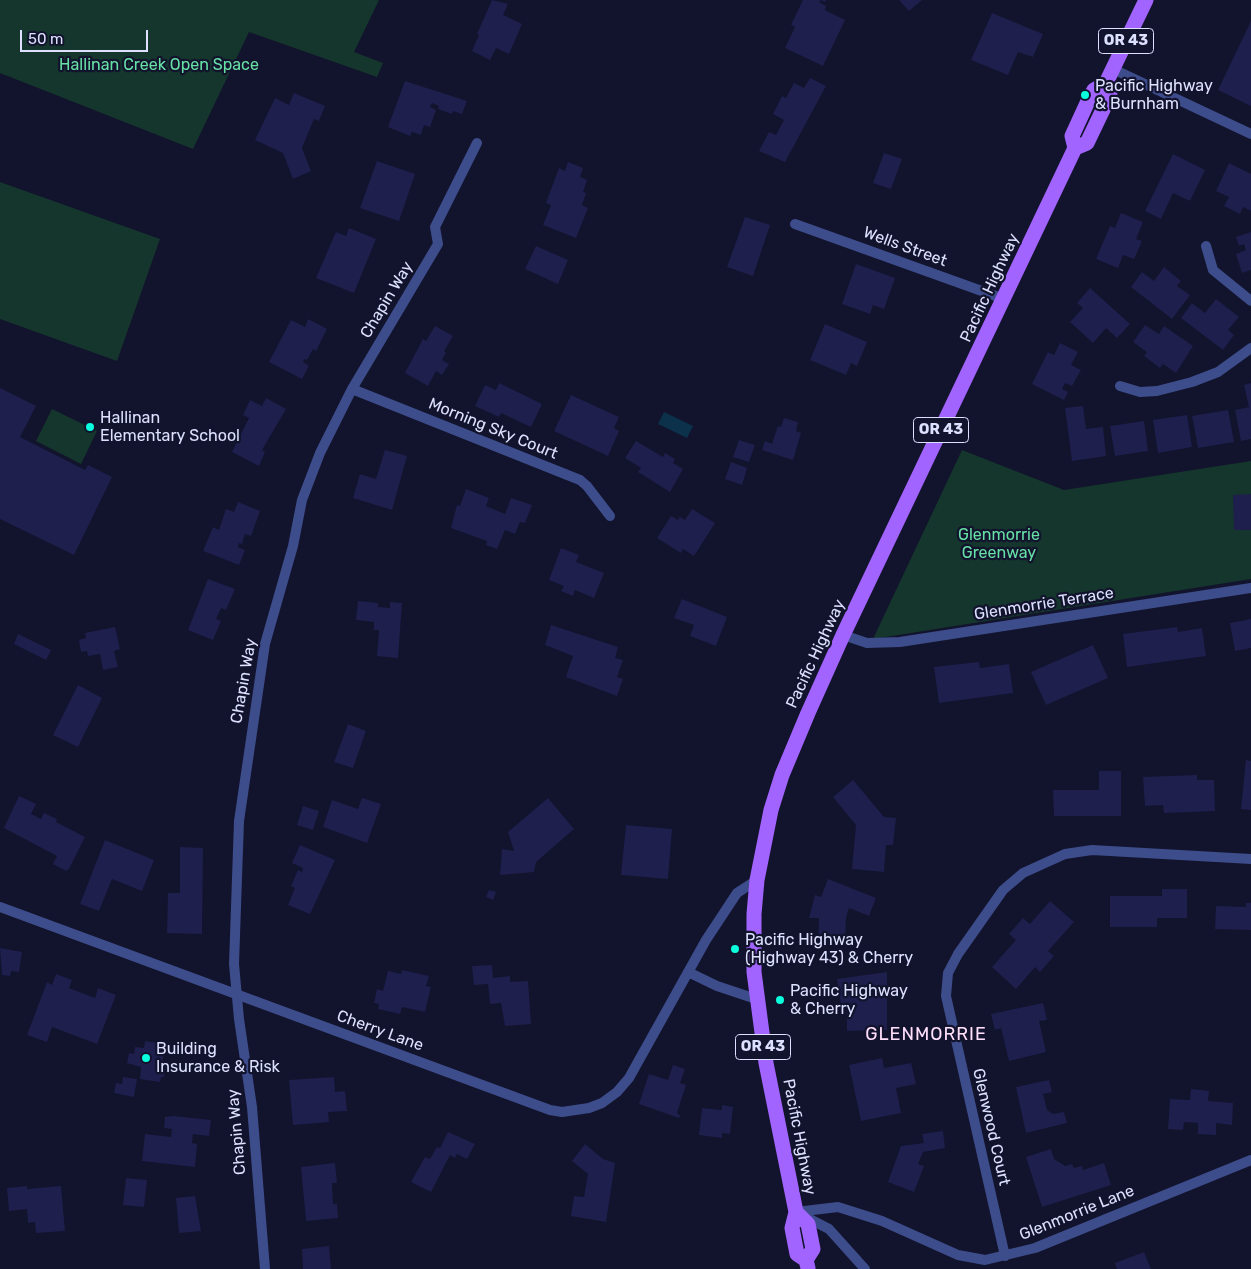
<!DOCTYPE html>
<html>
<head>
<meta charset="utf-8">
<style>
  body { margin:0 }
  #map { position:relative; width:1251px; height:1269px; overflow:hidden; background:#12132c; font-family:Rubik,sans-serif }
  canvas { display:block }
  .scale { position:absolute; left:20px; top:30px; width:128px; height:22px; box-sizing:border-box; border:2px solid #dde1ff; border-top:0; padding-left:6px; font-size:15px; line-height:18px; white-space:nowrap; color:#dde1ff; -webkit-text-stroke:4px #12132c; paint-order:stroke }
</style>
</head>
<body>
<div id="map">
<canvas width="1251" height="1269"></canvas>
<div class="scale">50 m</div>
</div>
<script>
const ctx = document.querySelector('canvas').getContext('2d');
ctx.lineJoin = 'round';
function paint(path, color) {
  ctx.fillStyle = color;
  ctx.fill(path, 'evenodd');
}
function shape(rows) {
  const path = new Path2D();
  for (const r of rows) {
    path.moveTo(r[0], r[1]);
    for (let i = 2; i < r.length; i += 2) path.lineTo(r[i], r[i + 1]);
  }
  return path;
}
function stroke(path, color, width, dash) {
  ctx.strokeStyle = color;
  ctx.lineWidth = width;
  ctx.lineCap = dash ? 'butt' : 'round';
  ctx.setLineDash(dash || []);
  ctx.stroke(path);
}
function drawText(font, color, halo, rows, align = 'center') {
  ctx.font = font + ' Rubik,sans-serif';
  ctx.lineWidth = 4.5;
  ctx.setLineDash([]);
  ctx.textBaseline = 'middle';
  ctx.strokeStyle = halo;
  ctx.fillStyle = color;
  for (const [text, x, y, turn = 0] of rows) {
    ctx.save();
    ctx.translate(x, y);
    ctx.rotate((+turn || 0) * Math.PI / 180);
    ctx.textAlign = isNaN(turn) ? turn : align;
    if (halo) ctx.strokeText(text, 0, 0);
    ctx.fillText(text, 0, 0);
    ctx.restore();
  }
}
paint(shape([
  [0,0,379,0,354,52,383,63,377,77,249,32,193,149,0,73],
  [0,182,160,239,117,361,0,319],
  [52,409,97,431,81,464,36,441],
  [962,450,1064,490,1251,461,1251,579,873,639]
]), '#15362d');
paint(shape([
  [664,412,693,426,687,438,658,424]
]), '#0c314b');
paint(shape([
  [492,0,508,4,503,15,522,24,509,54,496,48,490,60,472,51,479,35,477,34],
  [803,0,826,0,825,2,821,0,819,2,826,6,825,10,845,20,823,66,785,48,795,27,791,25],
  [899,0,922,0,909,11],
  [992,13,1043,34,1033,57,1018,52,1008,75,971,60],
  [1251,21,1251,106,1218,90],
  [810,78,826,86,785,162,759,151,769,132,776,135,784,120,773,114,782,96,786,98,794,83,804,88],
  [405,81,467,101,462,114,453,111,452,114,438,109,439,106,432,103,430,107,436,110,430,127,424,125,421,135,412,132,410,136,388,127],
  [294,93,325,106,319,121,314,119,302,148,311,171,293,179,283,153,255,140,275,98,289,105],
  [884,153,902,159,891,189,873,183],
  [1173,154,1205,170,1190,201,1173,193,1161,219,1145,211],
  [377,161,415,174,399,221,360,208],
  [568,162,583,168,580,177,587,180,583,192,586,193,582,205,588,208,576,238,543,225,551,205,546,203,559,168,565,171],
  [1229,163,1251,174,1251,211,1243,207,1240,214,1224,206,1229,197,1216,191],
  [1121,213,1143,222,1136,239,1142,241,1134,259,1123,255,1118,268,1096,259,1110,226,1115,228],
  [745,217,770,225,753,276,727,267],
  [349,228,376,239,354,293,316,278,336,232,346,236],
  [1251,232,1251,270,1242,273,1236,254,1246,250,1244,244,1239,246,1236,237],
  [536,246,568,260,558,284,525,269],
  [856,264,895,278,884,309,873,305,870,314,842,304],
  [1164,267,1181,281,1177,286,1190,295,1172,319,1131,287,1142,272,1154,281],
  [1090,288,1130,324,1117,338,1106,328,1093,343,1070,322,1083,308,1077,303],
  [1216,299,1239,317,1228,330,1234,335,1223,350,1181,318,1192,303,1205,313],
  [308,319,327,329,316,351,313,349,307,360,304,359,303,362,309,366,302,379,269,362,291,320,305,327],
  [825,324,867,342,857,366,851,363,846,375,810,360],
  [1145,325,1159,334,1164,326,1193,346,1176,373,1163,364,1160,368,1144,356,1147,352,1133,342],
  [435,326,453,336,444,351,446,353,442,360,449,364,442,375,436,371,428,386,405,373,423,339,426,341],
  [1060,343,1078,352,1071,365,1081,370,1072,386,1065,383,1062,389,1068,392,1064,400,1032,384,1048,352,1054,355],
  [499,383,542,404,531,427,501,413,499,417,475,406,485,385,496,390],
  [1251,383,1251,439,1241,441,1235,410,1249,407,1244,385],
  [0,388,36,406,20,437,85,470,88,465,112,477,74,555,0,519],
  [571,395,619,417,614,428,619,431,608,456,554,431],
  [266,398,286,409,262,450,265,452,259,466,232,452,249,418,243,415,250,400,262,406],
  [1083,406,1086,429,1103,427,1106,456,1072,461,1065,408],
  [1228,410,1234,442,1198,448,1192,416],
  [1187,415,1192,447,1158,453,1153,420],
  [784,418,798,422,796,431,801,433,793,460,762,450,765,441,772,444,778,426,781,427],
  [1144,421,1148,451,1115,456,1110,426],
  [739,440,755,445,749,462,733,457],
  [636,441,663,457,665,453,675,459,673,463,683,469,670,492,638,472,641,468,625,458],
  [385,450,407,456,392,510,353,498,360,474,376,479],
  [731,462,747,468,742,485,725,479],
  [466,489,489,498,486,506,505,514,511,498,532,505,525,523,520,522,515,534,505,530,497,549,486,545,487,541,451,528,457,505,460,506],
  [1251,494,1251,530,1234,530,1233,495],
  [238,502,260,511,251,536,245,534,242,544,239,543,238,547,245,550,239,565,203,551,213,527,219,530,226,509,234,512],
  [692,509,715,523,694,556,683,549,681,553,657,538,671,516,678,520,680,517,685,520],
  [561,548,579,555,576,562,604,573,594,598,575,590,573,596,561,591,564,586,549,580],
  [208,579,235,589,226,610,221,608,216,619,221,621,213,640,188,630],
  [682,599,727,617,716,646,690,636,694,625,674,618],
  [358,601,378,603,378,607,390,608,390,602,402,603,398,658,377,656,379,630,374,630,374,622,356,620],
  [1251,619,1251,648,1235,651,1230,623],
  [551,625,618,647,615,658,623,660,617,677,623,679,617,696,566,677,573,656,545,645],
  [115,627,120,649,114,651,118,667,103,670,100,654,88,656,87,651,81,652,79,640,86,638,85,633],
  [1177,627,1178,632,1202,628,1206,656,1127,667,1123,634],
  [18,634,51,650,46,660,14,644],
  [1093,645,1108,678,1046,705,1031,672],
  [979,662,980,668,1009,664,1013,693,939,703,934,667],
  [78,685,102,698,78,747,53,735],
  [348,724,366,731,353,768,334,762],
  [1246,760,1251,761,1251,810,1241,809],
  [1099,771,1121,771,1121,816,1054,816,1053,790,1099,790],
  [1197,775,1197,780,1214,780,1215,811,1164,813,1163,805,1145,806,1143,777],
  [853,780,884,817,896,818,893,845,886,845,884,872,852,869,856,825,833,797],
  [19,796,36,804,31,814,41,819,44,813,57,819,56,822,85,837,69,869,66,871,53,864,57,856,4,828],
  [362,798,381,804,367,843,323,827,332,800,358,809],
  [548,798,574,829,536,862,534,872,500,875,502,849,514,851,508,832],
  [303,806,319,811,313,830,297,825],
  [626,825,672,829,668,879,621,875],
  [105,840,154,860,142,891,112,879,99,911,80,904],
  [300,845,335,860,310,914,288,905,295,888,291,886,298,870,302,872,303,868,292,863],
  [180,847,203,848,202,934,167,933,168,893,180,893],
  [828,879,876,898,869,916,849,908,846,918,845,946,818,945,819,918,809,918,815,895,821,897],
  [1162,889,1187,889,1187,918,1157,918,1157,927,1110,927,1110,896,1162,896],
  [489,890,496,892,493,900,486,897],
  [1050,901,1074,922,1048,951,1054,956,1040,972,1035,967,1016,989,992,967,1016,940,1009,934,1023,918,1030,924],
  [1246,903,1251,903,1251,930,1215,929,1216,906,1246,907],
  [0,948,22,952,19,972,11,971,10,976,2,975],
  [492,965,493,978,510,976,510,982,528,981,531,1024,505,1026,501,1003,490,1004,488,984,474,985,472,966],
  [402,970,429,976,426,986,431,987,425,1012,402,1007,400,1014,378,1009,379,1004,374,1003,377,989,383,991,388,971,401,974],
  [887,972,887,1030,847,1031,847,1004,841,1005,837,979],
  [56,974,72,980,69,988,95,998,98,988,116,995,97,1044,52,1027,47,1042,27,1035,47,982,52,985],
  [1043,1003,1047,1020,1039,1021,1046,1052,1009,1061,1001,1028,995,1030,991,1014],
  [145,1041,165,1044,162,1064,166,1064,164,1077,161,1077,160,1082,140,1079,141,1067,127,1063,129,1053,134,1054,135,1047,144,1048],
  [882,1058,884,1068,911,1063,916,1084,896,1088,901,1113,861,1121,849,1065],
  [673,1065,685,1069,680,1083,686,1085,677,1113,680,1115,679,1118,639,1104,649,1074,668,1080],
  [123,1077,137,1079,134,1097,114,1093,116,1083,122,1084],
  [334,1077,335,1092,345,1091,347,1111,328,1112,329,1122,293,1125,289,1080],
  [1049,1080,1052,1092,1043,1094,1047,1110,1053,1114,1064,1112,1067,1123,1026,1133,1016,1087],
  [1191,1089,1209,1091,1208,1101,1233,1103,1232,1125,1216,1123,1216,1135,1198,1134,1198,1123,1184,1122,1183,1130,1168,1129,1170,1099,1190,1100],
  [722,1105,733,1107,730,1134,722,1133,722,1138,699,1135,702,1108,722,1110],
  [174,1116,211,1120,209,1136,193,1134,192,1143,197,1144,195,1167,142,1161,145,1134,171,1137,172,1129,164,1128,165,1117],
  [943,1131,945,1148,923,1152,918,1164,924,1166,914,1192,888,1182,901,1146,924,1143,922,1134],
  [448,1132,475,1144,467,1159,457,1154,455,1158,450,1155,431,1192,411,1182,425,1157,430,1159,437,1147,440,1148],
  [585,1144,603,1159,615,1163,606,1222,571,1216,574,1196,584,1197,588,1174,572,1161],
  [1051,1149,1054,1159,1065,1166,1072,1164,1074,1168,1082,1166,1083,1170,1104,1163,1111,1185,1042,1207,1026,1157],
  [335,1163,337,1183,332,1183,333,1204,337,1204,338,1218,306,1221,301,1167],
  [126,1178,147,1180,144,1207,123,1205],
  [27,1186,27,1189,61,1186,65,1231,36,1233,35,1222,28,1223,27,1209,9,1211,7,1188],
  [195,1196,201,1231,179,1233,176,1198],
  [329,1246,331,1269,303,1269,302,1249],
  [1144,1252,1151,1269,1117,1269,1115,1263]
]), '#1e1f4d');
stroke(shape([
  [1113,69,1251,134],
  [795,224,1004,299],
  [1206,246,1213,270,1251,301],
  [1120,386,1140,392,1157,391,1192,382,1218,372,1251,348],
  [352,389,580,480,587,486,610,516],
  [843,635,867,643,900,642,1251,588],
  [796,1212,838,1207,882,1221,958,1255,985,1260,1035,1248,1251,1160],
  [802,1215,829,1229,865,1269],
  [1005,1256,946,996,948,973,958,954,1003,890,1023,873,1065,854,1092,850,1251,859],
  [265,1269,252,1107,239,1019,234,964,239,821,265,644,293,546,302,500,320,453,352,389,438,244,435,227,477,143]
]), '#3d4c8a', 10);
stroke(shape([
  [0,907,550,1110,562,1112,589,1108,602,1103,617,1092,629,1078,706,940,737,893,757,880],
  [688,972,717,986,756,999]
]), '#3d4c8a', 10);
stroke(shape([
  [1075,148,1087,143,1110,95,1106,83],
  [796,1212,808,1224,813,1249,806,1260,808,1268],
  [806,1260,797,1254,792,1228,796,1212,766,1063,754,972,754,914,757,880,771,810,782,775,808,713,843,635,1075,148,1072,136,1089,99,1094,90,1106,83,1146,0]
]), '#a164fe', 15);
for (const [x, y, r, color] of [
  [1085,95,5,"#0afddd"],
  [90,427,5,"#0afddd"],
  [735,949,5,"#0afddd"],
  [780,1000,5,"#0afddd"],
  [146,1058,5,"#0afddd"]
]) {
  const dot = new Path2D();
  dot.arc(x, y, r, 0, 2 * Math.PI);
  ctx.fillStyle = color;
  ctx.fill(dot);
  stroke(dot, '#12132c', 2);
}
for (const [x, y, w] of [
  [1126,41,55],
  [941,430,55],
  [763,1047,55]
]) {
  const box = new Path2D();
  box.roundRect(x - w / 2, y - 12.5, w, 25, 4);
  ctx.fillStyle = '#12132c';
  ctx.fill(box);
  stroke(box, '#dde1ff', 1);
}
drawText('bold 15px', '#dde1ff', null, [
  ["OR 43",1126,41],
  ["OR 43",941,430],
  ["OR 43",763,1047]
]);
drawText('16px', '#67e0a6', '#12132c', [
  ["Hallinan Creek Open Space",159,65],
  ["Glenmorrie",999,535],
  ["Greenway",999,553]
]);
drawText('16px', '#dde1ff', '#12132c', [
  ["Pacific Highway",1095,86],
  ["& Burnham",1095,104],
  ["Hallinan",100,418],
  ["Elementary School",100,436],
  ["Pacific Highway",745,940],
  ["(Highway 43) & Cherry",745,958],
  ["Pacific Highway",790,991],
  ["& Cherry",790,1009],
  ["Building",156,1049],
  ["Insurance & Risk",156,1067]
], 'left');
drawText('16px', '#dde1ff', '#12132c', [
  ["Wells Street",905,247,20],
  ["Pacific Highway",990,288,-65],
  ["Chapin Way",387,300,-59],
  ["Morning Sky Court",493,429,22],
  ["Glenmorrie Terrace",1044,604,-9],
  ["Pacific Highway",816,654,-65],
  ["Chapin Way",244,681,-80],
  ["Cherry Lane",380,1031,20],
  ["Glenwood Court",991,1127,77],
  ["Chapin Way",237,1132,-95],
  ["Pacific Highway",799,1137,79],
  ["Glenmorrie Lane",1077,1213,-22]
]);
ctx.letterSpacing = '1px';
drawText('18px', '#ffdffb', '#12132c', [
  ["GLENMORRIE",926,1035]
]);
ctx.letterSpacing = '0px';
</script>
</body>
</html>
